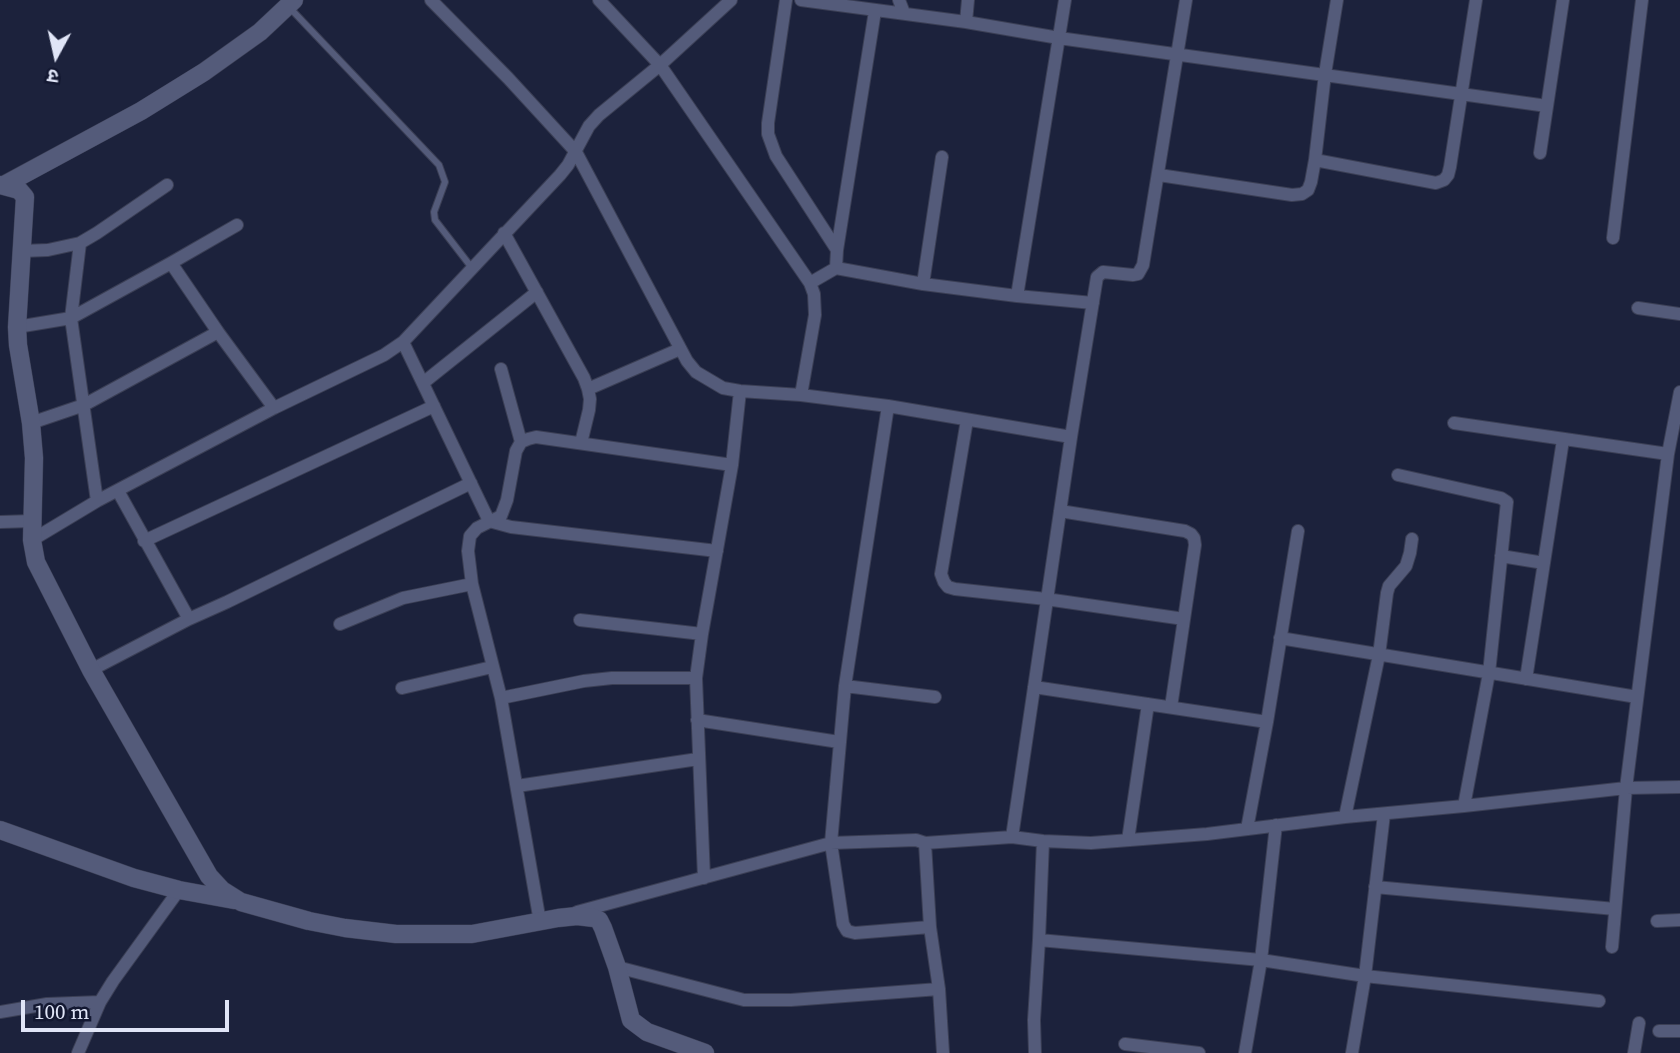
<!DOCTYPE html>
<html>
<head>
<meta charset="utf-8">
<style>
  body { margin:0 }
  #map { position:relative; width:1680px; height:1053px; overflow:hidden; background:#1c223c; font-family:"Source Serif 4","Noto Sans Devanagari",serif }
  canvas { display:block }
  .north { position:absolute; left:21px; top:21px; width:70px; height:70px; -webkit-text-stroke:5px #131831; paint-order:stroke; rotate:188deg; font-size:19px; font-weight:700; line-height:28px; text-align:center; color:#e0e5f7 }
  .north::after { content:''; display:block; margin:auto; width:24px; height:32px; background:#e0e5f7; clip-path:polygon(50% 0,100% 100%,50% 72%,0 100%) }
  .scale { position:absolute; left:21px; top:1000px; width:208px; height:32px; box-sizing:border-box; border:4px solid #e0e5f7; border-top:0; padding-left:9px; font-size:21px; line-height:24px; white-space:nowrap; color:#e0e5f7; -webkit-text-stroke:5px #131831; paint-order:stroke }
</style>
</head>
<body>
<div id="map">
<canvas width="1680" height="1053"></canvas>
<div class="north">उ</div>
<div class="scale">100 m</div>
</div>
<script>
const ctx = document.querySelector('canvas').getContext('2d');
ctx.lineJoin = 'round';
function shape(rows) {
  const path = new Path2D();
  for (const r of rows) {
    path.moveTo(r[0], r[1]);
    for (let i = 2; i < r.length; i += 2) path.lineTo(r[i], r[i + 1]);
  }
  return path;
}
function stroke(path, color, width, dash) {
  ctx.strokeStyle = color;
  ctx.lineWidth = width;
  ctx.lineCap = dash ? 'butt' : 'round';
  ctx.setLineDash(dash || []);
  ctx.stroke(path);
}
const lane = shape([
  [289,7,439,165,445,182,434,212,435,220,472,268]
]);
const street = shape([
  [431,0,508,78,576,152,687,361,696,372,723,388,740,391,801,395,888,406,1071,437],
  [599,0,660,65,810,283,814,294,815,315,801,395],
  [786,0,768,123,768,134,776,156,837,250],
  [801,0,966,22,1059,38,1547,106],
  [899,0,904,13],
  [1337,0,1325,74,1315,160,1436,183,1444,180,1448,175,1450,167,1476,0],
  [966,22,968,0],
  [1540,153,1563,0],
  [1159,175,1292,195,1302,194,1308,190,1311,182,1315,160],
  [504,233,584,378,588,389,590,399,589,410,581,443],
  [1613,238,1642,0],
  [80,243,71,318,97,501],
  [22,251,48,250,80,243,97,233,167,185],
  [171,263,218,332,274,408],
  [836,268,837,250,875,11],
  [810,283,836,268,923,284,1017,296,1093,303],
  [923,284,942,157],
  [1017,296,1065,0],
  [1638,308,1680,314],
  [17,327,71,318,171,263,237,225],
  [403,342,489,521,511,527,717,551],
  [501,369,521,442],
  [423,383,537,292],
  [588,389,680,349],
  [888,406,845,686,831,843,843,924,847,931,855,933,930,927],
  [967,420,941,574,944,582,948,587,955,589,1046,599,1184,619],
  [31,423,84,405,218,332],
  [1454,423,1668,454],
  [1398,475,1501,498,1507,502,1489,673,1464,806],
  [118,491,189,619],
  [1060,511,1185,531,1191,534,1194,538,1195,545,1171,707],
  [0,522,32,521],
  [32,540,97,501,274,408,384,355,403,342,560,175,568,165,589,126,599,115,660,65,731,0],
  [144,541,434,406],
  [1501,556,1544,563],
  [580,620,702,634],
  [340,624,403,598,472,584],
  [1280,638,1637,697],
  [91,670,189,619,227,602,471,483],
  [1526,679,1563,440],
  [845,686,935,697],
  [1034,687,1267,722],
  [402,688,492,667],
  [501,698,584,681,612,678,696,678],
  [697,720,839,742],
  [517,786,698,759],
  [1345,817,1379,655,1387,593,1389,586,1406,566,1410,553,1412,539],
  [1247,829,1267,722,1298,531],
  [1012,837,1071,437,1097,277,1103,272,1133,275,1138,274,1143,265,1186,0],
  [1128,840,1148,704],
  [925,843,930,927,939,989,943,1053],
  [704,878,696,678,702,634,732,465,740,391],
  [1375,887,1615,909],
  [577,912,831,843,916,840,925,843,1012,837,1043,841,1091,843,1207,834,1345,817,1464,806,1626,788,1680,787],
  [1657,921,1680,920],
  [540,922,501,698,472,584,468,551,470,536,477,528,501,516,507,500,516,451,521,442,528,439,536,437,732,465],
  [1039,940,1261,960,1365,976,1599,1001],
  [1612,947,1626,788,1668,454,1680,392],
  [617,967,744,1000,791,1000,939,989],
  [0,1012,47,1004,100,1002],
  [1659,1031,1680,1031],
  [1125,1044,1199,1053],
  [78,1053,100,1002,113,981,179,890],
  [1035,1053,1034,1020,1039,940,1043,841],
  [1245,1053,1261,960,1276,825],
  [1352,1053,1365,976,1384,814],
  [1634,1053,1639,1023]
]);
const secondary = shape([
  [0,185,19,190,25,197,17,327,18,345,31,423,34,458,32,540,36,562,91,670,209,876,222,890,241,902,309,921,345,928,396,934,472,934,558,918,577,916,594,918,599,920,603,928,617,967,631,1020,647,1032,705,1053],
  [4,185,141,111,204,72,260,32,294,0],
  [0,830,134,878,179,890,234,900]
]);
stroke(lane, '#3b3f55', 8);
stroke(street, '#3b3f55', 14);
stroke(secondary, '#3b3f55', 19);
stroke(lane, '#545b7a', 6);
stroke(street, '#545b7a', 12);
stroke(secondary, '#545b7a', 18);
</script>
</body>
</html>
